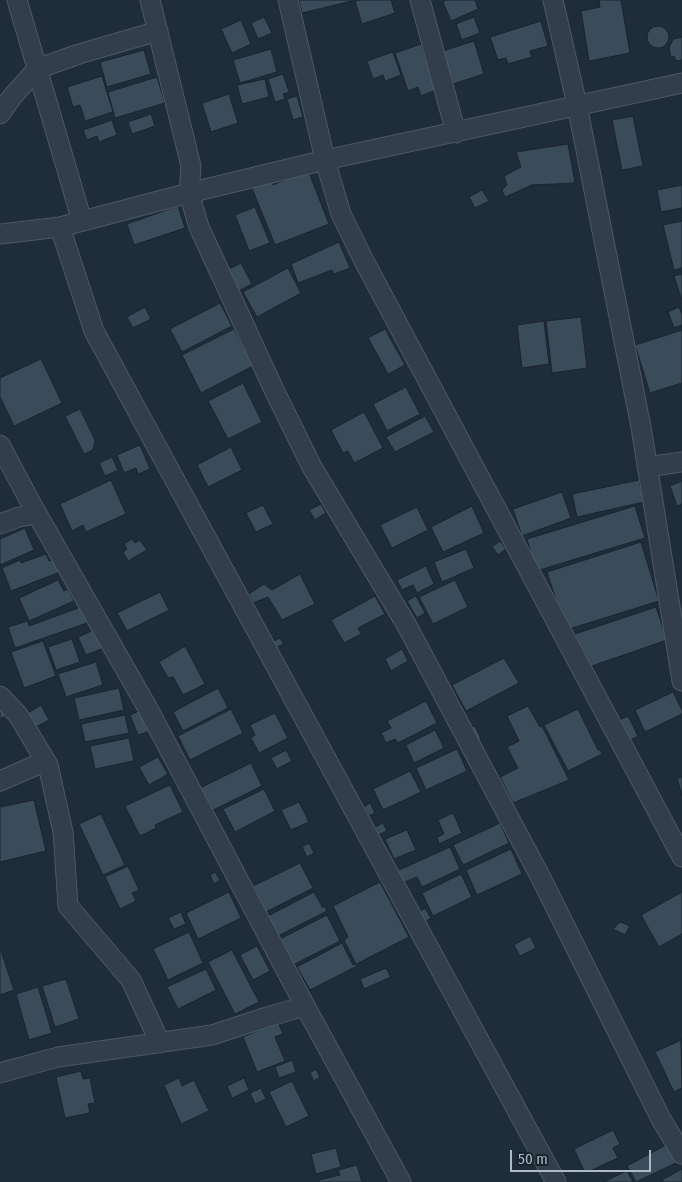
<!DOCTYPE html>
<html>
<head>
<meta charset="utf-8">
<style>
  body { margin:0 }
  #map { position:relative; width:682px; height:1182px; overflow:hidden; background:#1f2c39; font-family:"Fira Sans Condensed",sans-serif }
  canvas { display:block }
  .scale { position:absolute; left:510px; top:1150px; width:141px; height:22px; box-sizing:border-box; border:2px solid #adb9c6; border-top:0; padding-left:6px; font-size:15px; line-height:18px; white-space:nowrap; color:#adb9c6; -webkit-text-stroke:4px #18232e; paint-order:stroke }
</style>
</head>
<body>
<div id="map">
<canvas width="682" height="1182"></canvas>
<div class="scale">50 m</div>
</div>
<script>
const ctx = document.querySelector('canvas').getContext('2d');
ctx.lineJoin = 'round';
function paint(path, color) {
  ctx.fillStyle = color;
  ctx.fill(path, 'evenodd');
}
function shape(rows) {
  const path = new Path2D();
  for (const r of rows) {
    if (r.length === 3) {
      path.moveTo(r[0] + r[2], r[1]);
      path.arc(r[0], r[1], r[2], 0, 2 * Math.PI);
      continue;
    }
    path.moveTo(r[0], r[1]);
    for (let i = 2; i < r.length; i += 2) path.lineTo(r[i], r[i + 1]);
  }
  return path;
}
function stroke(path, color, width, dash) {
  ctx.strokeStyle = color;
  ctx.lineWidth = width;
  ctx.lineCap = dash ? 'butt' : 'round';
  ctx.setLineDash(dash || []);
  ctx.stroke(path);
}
const building = shape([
  [299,0,351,0,352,1,302,13,299,0],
  [359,0,391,0,395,13,362,24,355,1,359,0],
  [446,0,475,0,478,9,451,21,443,2,446,0],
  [599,0,621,0,630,53,589,61,581,11,600,7,599,0],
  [264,17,272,33,258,39,251,23,264,17],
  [474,17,480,33,462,40,456,24,474,17],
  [241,20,251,44,232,53,221,29,241,20],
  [541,21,548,46,530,51,532,57,508,64,506,58,498,60,490,37,541,21],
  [658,37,11],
  [682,37,682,60,676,61,674,56,671,57,669,48,673,39,682,37],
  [474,41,484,74,453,84,443,51,474,41],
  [421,44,436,90,421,96,418,87,408,91,395,53,421,44],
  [271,49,277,72,240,83,233,60,271,49],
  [144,50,151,74,107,87,100,62,144,50],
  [393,52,401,75,385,81,383,75,373,79,367,61,393,52],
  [283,74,289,92,283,94,285,99,275,102,268,79,283,74],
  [102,76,113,112,85,121,80,105,73,107,67,87,102,76],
  [157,77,165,103,115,118,108,92,157,77],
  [265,79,269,97,242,104,237,85,265,79],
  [229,94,238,123,211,132,202,103,229,94],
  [297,96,303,117,293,120,287,99,297,96],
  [151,114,155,126,132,134,128,122,151,114],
  [633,116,643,166,622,170,612,120,633,116],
  [112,120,117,135,99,142,97,136,87,140,83,130,112,120],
  [568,144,575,183,532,185,505,197,502,190,507,185,504,176,521,167,516,152,568,144],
  [308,170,329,224,275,245,251,186,270,179,273,185,308,170],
  [682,185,682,208,661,212,657,190,682,185],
  [482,190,489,201,475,208,469,197,482,190],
  [178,206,185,228,134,245,127,224,178,206],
  [255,207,270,243,249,251,235,215,255,207],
  [682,221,682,268,674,270,663,225,682,221],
  [339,242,350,268,334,274,332,270,298,283,291,264,339,242],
  [241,263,252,284,238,291,227,270,241,263],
  [288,268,301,293,257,317,243,292,288,268],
  [682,274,682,301,674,276,682,274],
  [220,303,232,326,182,352,170,329,220,303],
  [145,307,151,319,133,328,127,317,145,307],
  [679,307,682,314,682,325,674,328,668,312,679,307],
  [581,317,587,368,552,373,546,321,581,317],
  [544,321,549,364,522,368,517,325,544,321],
  [234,329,253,366,201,393,182,355,234,329],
  [385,329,405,365,388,374,368,338,385,329],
  [682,330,682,383,650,393,635,345,682,330],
  [41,359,62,403,14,426,0,397,0,378,41,359],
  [243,383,262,422,228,439,208,401,243,383],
  [406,387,420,414,387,431,373,404,406,387],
  [80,409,95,440,93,450,84,454,65,416,80,409],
  [364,412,383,448,354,463,348,451,343,453,331,430,364,412],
  [425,416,434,432,395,452,386,437,425,416],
  [140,445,150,469,138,474,136,468,124,473,117,455,140,445],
  [231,447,242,470,208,487,197,465,231,447],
  [112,457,118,470,105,476,99,463,112,457],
  [111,480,126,514,86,532,83,525,72,531,60,504,111,480],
  [639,480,644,502,577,517,572,494,639,480],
  [682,481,682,504,677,506,670,486,682,481],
  [562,492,571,518,522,536,513,509,562,492],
  [321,504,326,513,315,520,309,510,321,504],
  [263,505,273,524,256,532,246,513,263,505],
  [472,506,484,533,443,552,431,527,472,506],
  [635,506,645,538,536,571,527,539,635,506],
  [417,507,428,530,392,548,380,525,417,507],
  [25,528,34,550,0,565,0,539,25,528],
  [132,539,135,543,140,540,147,550,128,561,123,552,127,549,124,544,132,539],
  [500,541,506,549,498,555,492,547,500,541],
  [641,542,659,601,566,630,547,572,641,542],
  [466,549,474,568,442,582,434,562,466,549],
  [46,554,49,561,55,558,60,572,11,591,2,568,20,560,21,563,46,554],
  [426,566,434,584,417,593,413,585,402,590,397,580,426,566],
  [300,574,315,604,282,620,268,597,253,603,249,594,264,584,272,590,300,574],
  [58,580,64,591,68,589,74,601,29,621,19,598,58,580],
  [455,580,468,607,433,624,419,597,455,580],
  [160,592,169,610,127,631,117,613,160,592],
  [375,596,385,614,358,628,361,634,344,643,331,620,375,596],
  [416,596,425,613,417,618,407,601,416,596],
  [81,607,87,623,15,648,8,627,28,621,29,626,81,607],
  [656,607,667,640,586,668,575,634,656,607],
  [96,629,104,648,86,655,78,637,96,629],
  [280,638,284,644,275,648,272,642,280,638],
  [72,639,80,662,56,670,48,647,72,639],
  [43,641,56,676,24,688,11,652,43,641],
  [185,646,205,684,183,695,173,677,168,678,159,662,185,646],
  [402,649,408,661,391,671,385,659,402,649],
  [504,658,519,683,466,711,452,685,504,658],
  [96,662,103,685,66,697,58,674,96,662],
  [119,688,124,710,79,720,74,698,119,688],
  [218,688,228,708,183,731,173,712,218,688],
  [673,692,682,710,682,714,645,732,635,710,673,692],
  [426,701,437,723,398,743,395,739,386,743,381,733,391,728,387,721,426,701],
  [0,705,8,715,0,719,0,705],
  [41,705,49,720,36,727,28,713,41,705],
  [528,706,540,727,542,726,569,780,513,803,500,777,518,768,507,747,519,741,507,716,528,706],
  [231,709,243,733,190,760,178,736,231,709],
  [578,709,598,750,600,750,602,754,568,771,544,725,578,709],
  [141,710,150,731,138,735,130,715,141,710],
  [275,713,288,738,259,753,251,738,255,735,250,725,275,713],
  [125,715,129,733,85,742,81,724,125,715],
  [628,716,638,736,627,742,617,721,628,716],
  [475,726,481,739,475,742,469,729,475,726],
  [435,730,444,748,414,763,406,745,435,730],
  [129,738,134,761,95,769,90,746,129,738],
  [457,749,467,771,426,790,416,768,457,749],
  [286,750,292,761,277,769,271,758,286,750],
  [158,757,168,774,149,785,139,767,158,757],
  [251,763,262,786,211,811,200,788,251,763],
  [410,771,421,792,383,810,373,789,410,771],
  [682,777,682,796,677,778,682,777],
  [170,785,183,812,155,825,156,828,140,836,125,806,170,785],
  [264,789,275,811,235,832,223,809,264,789],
  [34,800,46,851,0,862,0,807,34,800],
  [299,802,309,822,291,830,281,810,299,802],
  [370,803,375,813,369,816,364,807,370,803],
  [453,813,462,833,439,844,437,837,444,834,438,820,453,813],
  [101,814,125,865,103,875,79,824,101,814],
  [383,823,387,831,378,835,375,827,383,823],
  [500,823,509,843,463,865,453,845,500,823],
  [407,830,416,850,394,859,385,839,407,830],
  [309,843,314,853,307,857,302,847,309,843],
  [450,847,460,869,422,887,417,877,402,883,397,871,450,847],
  [511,849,522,874,477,895,466,870,511,849],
  [300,863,313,888,266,912,253,886,300,863],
  [128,866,139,890,132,893,136,901,120,909,105,877,128,866],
  [215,872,220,880,214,884,210,875,215,872],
  [461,874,472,897,433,916,422,893,461,874],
  [380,882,409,937,356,964,344,940,348,937,333,906,380,882],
  [229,892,241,918,198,939,186,913,229,892],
  [314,892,323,908,325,906,327,911,278,936,268,916,314,892],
  [682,892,682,934,659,947,641,915,682,892],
  [425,908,431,918,425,922,419,912,425,908],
  [181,912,186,924,174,929,168,918,181,912],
  [327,915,340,941,293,965,280,939,327,915],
  [620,922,630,926,625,935,613,929,620,922],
  [189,932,203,963,168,980,153,949,189,932],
  [530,936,536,948,520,956,514,945,530,936],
  [342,943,353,965,355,964,357,966,310,990,297,967,342,943],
  [257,946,270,971,253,980,240,955,257,946],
  [0,948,14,990,0,995,0,948],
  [232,950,259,1002,235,1014,208,962,232,950],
  [386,968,391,977,364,989,360,979,386,968],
  [206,969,216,990,178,1009,167,987,206,969],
  [66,979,79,1019,55,1027,42,986,66,979],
  [38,987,52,1033,29,1040,16,994,38,987],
  [278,1022,283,1034,275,1037,285,1061,257,1072,243,1037,278,1022],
  [681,1040,682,1088,674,1092,655,1052,681,1040],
  [292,1060,296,1072,279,1078,275,1067,292,1060],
  [316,1069,320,1077,314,1081,310,1073,316,1069],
  [81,1071,83,1079,90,1078,95,1103,88,1104,90,1113,65,1118,56,1077,81,1071],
  [179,1078,182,1086,194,1080,209,1111,181,1124,164,1085,179,1078],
  [244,1078,249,1090,232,1098,227,1086,244,1078],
  [292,1081,309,1116,286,1127,269,1092,292,1081],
  [261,1088,266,1099,255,1104,250,1093,261,1088],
  [613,1130,620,1144,613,1148,618,1158,585,1173,574,1149,613,1130],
  [666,1145,676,1163,636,1182,627,1166,666,1145],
  [336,1148,341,1167,316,1174,311,1154,336,1148],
  [357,1165,362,1182,319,1182,319,1180,340,1175,338,1170,357,1165],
  [682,1169,682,1182,663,1182,662,1180,682,1169],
  [627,1171,633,1182,603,1182,627,1171]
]);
paint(building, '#3a4b59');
stroke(building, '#1a2530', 1);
const street = shape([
  [17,0,82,221],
  [150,0,191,166,189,193,199,227,274,390,312,467,406,624,540,876,661,1119,682,1154],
  [288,0,325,160,341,214,363,259,682,857],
  [420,0,456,133],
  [553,0,577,105,641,427,682,681],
  [0,114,12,97,37,69,79,54,158,31],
  [60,227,94,331,556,1182],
  [0,234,60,227,189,193,325,160,682,83],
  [0,445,33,507,147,707,305,1006,401,1182],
  [647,467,682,462],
  [0,524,19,517,37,514],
  [0,696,18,715,48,765,63,832,68,906,131,980,160,1043],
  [0,781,46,761],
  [0,1073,58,1057,212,1035,267,1017,305,1006]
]);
stroke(street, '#4d5964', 21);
stroke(street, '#323e4a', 19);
</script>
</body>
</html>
